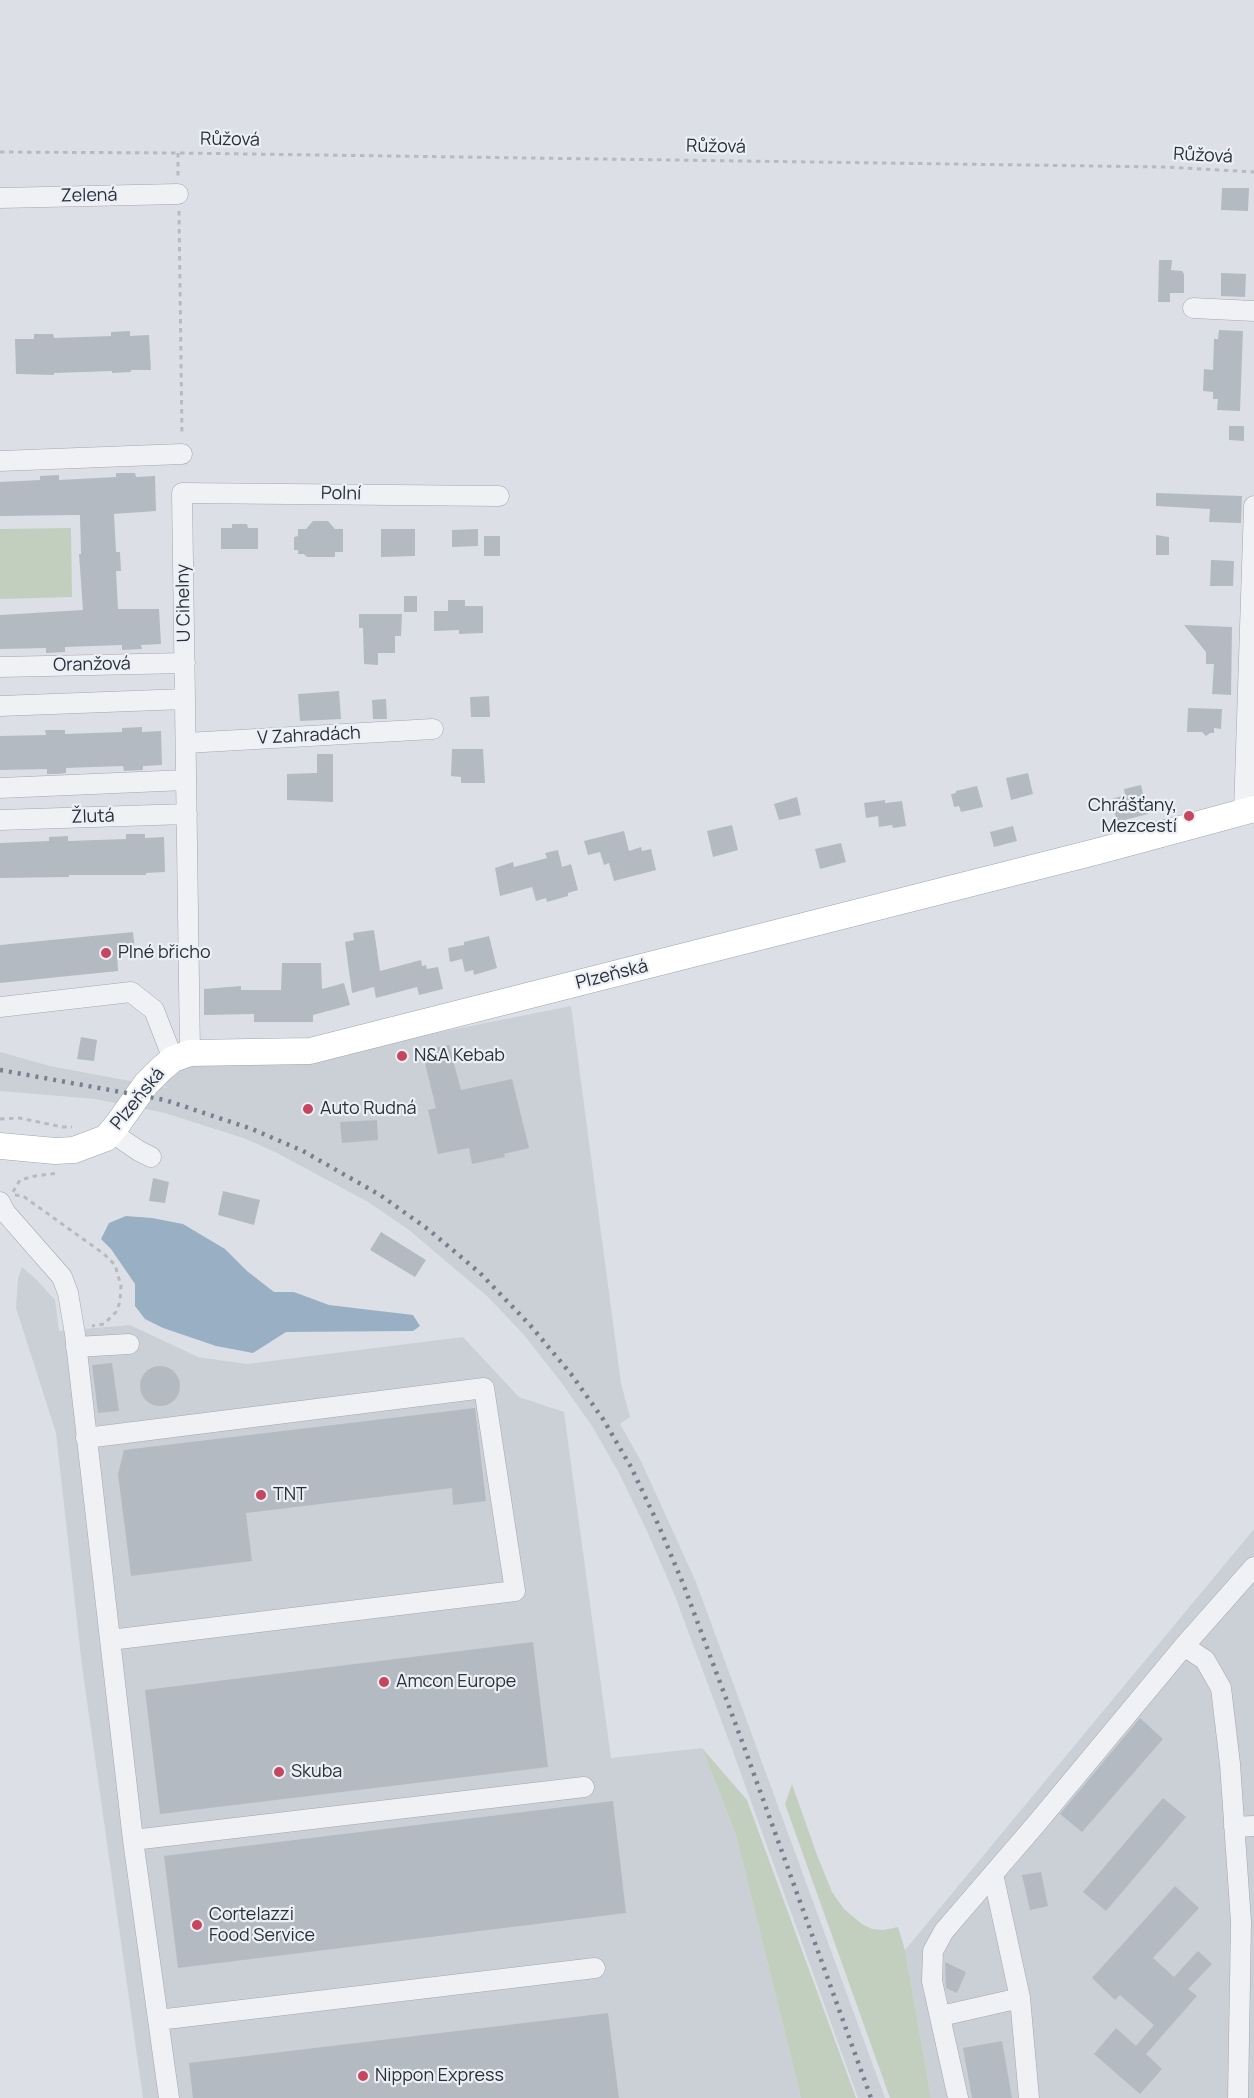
<!DOCTYPE html>
<html>
<head>
<meta charset="utf-8">
<style>
  body { margin:0 }
  canvas { display:block; background:#dce0e6 }
</style>
</head>
<body>
<canvas width="1254" height="2098"></canvas>
<script>
const ctx = document.querySelector('canvas').getContext('2d');
ctx.lineJoin = 'round';
function paint(path, color) {
  ctx.fillStyle = color;
  ctx.fill(path, 'evenodd');
}
function shape(rows) {
  const path = new Path2D();
  for (const r of rows) {
    if (r.length === 3) {
      path.moveTo(r[0] + r[2], r[1]);
      path.arc(r[0], r[1], r[2], 0, 2 * Math.PI);
      continue;
    }
    path.moveTo(r[0], r[1]);
    for (let i = 2; i < r.length; i += 2) path.lineTo(r[i], r[i + 1]);
  }
  return path;
}
function stroke(path, color, width, dash) {
  ctx.strokeStyle = color;
  ctx.lineWidth = width;
  ctx.lineCap = dash ? 'butt' : 'round';
  ctx.setLineDash(dash || []);
  ctx.stroke(path);
}
function drawText(font, color, halo, rows, align = 'center') {
  ctx.font = font + ' Manrope,sans-serif';
  ctx.lineWidth = 4.5;
  ctx.setLineDash([]);
  ctx.textBaseline = 'middle';
  ctx.strokeStyle = halo;
  ctx.fillStyle = color;
  for (const [text, x, y, turn = 0] of rows) {
    ctx.save();
    ctx.translate(x, y);
    ctx.rotate((+turn || 0) * Math.PI / 180);
    ctx.textAlign = isNaN(turn) ? turn : align;
    if (halo) ctx.strokeText(text, 0, 0);
    ctx.fillText(text, 0, 0);
    ctx.restore();
  }
}
paint(shape([
  [571,1006,621,1383,630,1417,620,1424,641,1461,696,1582,885,2098,858,2098,732,1749,673,1591,646,1529,619,1473,592,1426,561,1382,524,1335,488,1297,409,1230,368,1202,277,1153,246,1139,165,1113,95,1099,0,1091,0,1052,50,1066,168,1088,160,1084,177,1066,309,1062,375,1045],
  [22,1267,37,1280,55,1300,59,1331,130,1325,198,1357,247,1364,463,1337,519,1397,564,1412,611,1758,702,1748,736,1835,801,2098,143,2098,82,1666,56,1433,16,1308,18,1278],
  [1254,1529,1254,2098,931,2098,905,1950]
]), '#cbd0d7');
paint(shape([
  [71,528,72,597,0,599,0,529],
  [702,1748,747,1800,856,2098,801,2098,736,1835],
  [792,1784,817,1855,832,1892,844,1909,862,1924,872,1929,883,1930,898,1927,905,1950,931,2098,890,2098,785,1804]
]), '#c3cfbe');
paint(shape([
  [126,1216,152,1218,183,1224,225,1249,247,1271,274,1292,294,1292,329,1305,413,1315,420,1326,413,1331,286,1332,253,1353,216,1346,163,1328,145,1319,135,1306,135,1284,111,1249,101,1239,109,1223]
]), '#99b0c4');
paint(shape([
  [1222,188,1249,188,1248,211,1221,210],
  [1159,260,1172,260,1171,270,1182,271,1184,274,1184,293,1170,293,1170,302,1158,302],
  [1221,273,1246,274,1245,297,1221,296],
  [1219,330,1243,331,1240,411,1217,410,1218,399,1213,399,1213,392,1203,391,1204,369,1213,370,1214,339,1218,339],
  [130,331,130,336,149,335,151,370,131,370,131,372,112,373,112,371,54,373,54,375,16,374,15,339,34,339,34,334,53,334,54,338,111,336,111,332],
  [1229,426,1244,426,1244,441,1229,440],
  [116,473,135,473,136,477,155,476,156,511,114,514,116,552,120,552,121,571,116,571,118,609,159,609,161,644,141,645,142,649,122,650,122,645,65,647,65,652,46,653,46,648,0,649,0,615,83,610,79,554,81,554,80,515,0,516,0,482,40,480,40,476,59,475,59,480,116,477],
  [1156,493,1242,496,1241,523,1209,522,1210,509,1156,506],
  [313,521,328,521,335,529,343,529,343,552,335,552,335,557,307,557,304,554,298,554,298,550,294,550,294,537,298,536,298,529,306,529],
  [232,524,247,524,248,528,258,528,258,549,221,549,221,528,232,528],
  [381,529,415,529,415,556,381,557],
  [478,529,478,546,452,547,452,530],
  [1156,535,1169,537,1169,555,1156,555],
  [484,536,500,536,500,556,484,556],
  [1211,560,1234,561,1233,586,1210,586],
  [404,596,417,596,417,612,404,612],
  [448,600,465,600,465,606,483,606,483,633,459,634,459,630,434,631,434,611,448,611],
  [359,614,402,614,401,636,395,636,395,653,378,653,378,665,364,664,363,628,359,628],
  [1184,625,1232,627,1231,695,1212,694,1214,664,1206,664,1206,652],
  [339,691,341,719,300,721,298,694],
  [489,696,490,717,471,717,470,697],
  [386,699,387,719,373,719,372,700],
  [1188,708,1222,709,1221,729,1214,728,1214,733,1210,733,1206,736,1202,732,1187,732],
  [142,727,142,732,161,731,162,765,143,766,143,770,124,771,123,766,66,768,66,773,58,774,47,774,47,769,0,770,0,736,46,735,45,730,65,730,65,734,122,732,122,728],
  [452,749,483,749,485,783,461,783,461,777,451,776],
  [317,754,333,754,333,802,287,800,287,774,317,773],
  [1028,773,1033,794,1011,800,1006,778],
  [1141,785,1148,814,1117,822,1111,799,1125,795,1124,789],
  [977,786,983,807,961,812,959,806,954,807,951,794,956,793,956,791],
  [797,797,801,815,779,820,774,804],
  [885,800,885,803,902,801,906,826,893,828,892,825,879,827,878,816,866,818,864,803],
  [732,825,738,850,713,857,707,831],
  [1013,826,1017,841,994,847,990,832],
  [624,831,629,851,641,847,642,851,651,849,656,870,614,881,609,863,604,865,600,852,588,855,584,841],
  [126,834,145,834,145,838,164,837,165,872,146,873,146,875,69,875,69,877,0,878,0,843,49,841,49,837,68,836,68,841,126,839],
  [841,843,846,862,820,869,815,849],
  [558,850,562,867,571,864,578,890,568,893,568,896,547,902,546,898,536,901,532,887,500,896,495,868,513,862,514,867,547,858,545,853],
  [374,930,380,971,421,960,422,966,426,965,427,969,438,967,443,989,419,995,417,987,376,998,374,987,352,993,345,942,354,940,353,933],
  [133,932,135,950,117,952,118,971,0,983,0,945],
  [489,936,497,968,474,975,473,970,465,972,462,959,450,962,448,948,464,945,464,942],
  [282,963,321,963,322,989,344,983,350,1005,313,1015,313,1022,254,1022,254,1014,204,1015,204,989,241,986,241,990,281,990],
  [81,1037,97,1040,94,1061,77,1059],
  [449,1045,461,1090,512,1079,529,1148,504,1154,505,1157,472,1164,469,1148,438,1154,428,1110,436,1108,422,1051],
  [377,1120,378,1140,342,1143,340,1122],
  [153,1178,169,1182,165,1203,149,1201],
  [223,1191,260,1200,254,1225,218,1215],
  [381,1232,426,1260,415,1277,370,1250],
  [112,1363,119,1411,98,1413,92,1365],
  [160,1386,20],
  [475,1408,486,1501,453,1505,452,1488,246,1513,252,1561,131,1576,118,1474,124,1450],
  [533,1642,548,1767,160,1814,145,1690],
  [1140,1718,1163,1739,1082,1832,1060,1814],
  [1163,1798,1186,1817,1106,1911,1083,1892],
  [613,1801,626,1913,178,1968,164,1856],
  [1041,1872,1048,1906,1030,1910,1022,1875],
  [1175,1886,1199,1908,1153,1958,1174,1977,1198,1951,1212,1964,1188,1989,1197,1996,1146,2054,1162,2069,1140,2094,1094,2054,1116,2028,1136,2046,1154,2025,1120,1995,1115,2000,1092,1978],
  [945,1962,966,1972,957,1993,946,1988],
  [608,2013,619,2098,193,2098,189,2063],
  [1002,2041,1012,2098,972,2098,963,2048]
]), '#b4bac2');
const minor = shape([
  [0,198,178,194],
  [1193,308,1254,311],
  [0,461,182,454],
  [0,667,185,663],
  [0,706,185,699],
  [186,743,433,729],
  [0,788,186,780],
  [1244,811,1254,506],
  [0,820,187,814],
  [0,1007,131,992,154,1010,173,1059],
  [190,1053,182,493,499,496],
  [111,1132,139,1151,151,1157],
  [0,1202,5,1212,62,1277,68,1293,75,1334,133,1840,584,1787],
  [76,1347,129,1344],
  [86,1438,484,1388,515,1591,110,1640],
  [1184,1646,1205,1660,1221,1688,1230,1764,1241,1922,1238,2098],
  [1234,1827,1254,1826],
  [133,1840,169,2098],
  [993,1874,1020,1998,1029,2098],
  [941,2016,1020,1998],
  [158,2020,595,1968],
  [958,2098,932,1981,933,1951,944,1931,1037,1823,1184,1646,1254,1567]
]);
const major = shape([
  [0,1146,55,1151,74,1150,106,1138,117,1125,146,1084,161,1069,173,1059,190,1053,310,1051,1099,851,1254,809]
]);
stroke(minor, '#a2a7af', 21);
stroke(major, '#9da5b1', 27);
stroke(shape([
  [0,152,178,153,1164,167,1254,172],
  [178,153,178,178],
  [179,211,182,436],
  [0,1119,19,1118,63,1127,72,1127],
  [13,1192,20,1180,35,1176,58,1173],
  [15,1195,23,1196,104,1254,115,1265,121,1286,120,1302,116,1312,104,1324,92,1326]
]), '#b7bbc0', 3, [4.5, 4.5]);
stroke(minor, '#eff1f4', 20);
stroke(major, '#fff', 26);
stroke(shape([
  [0,1070,165,1100,252,1129,303,1151,380,1195,429,1230,480,1273,530,1325,571,1374,603,1419,631,1467,658,1524,684,1586,743,1744,871,2098]
]), '#77818e', 4.5, [3, 6]);
for (const [x, y, r, color] of [
  [1189,816,6,"#c6465f"],
  [106,953,6,"#c6465f"],
  [402,1056,6,"#c6465f"],
  [308,1109,6,"#c6465f"],
  [261,1495,6,"#c6465f"],
  [384,1682,6,"#c6465f"],
  [279,1772,6,"#c6465f"],
  [197,1925,6,"#c6465f"],
  [363,2076,6,"#c6465f"]
]) {
  const dot = new Path2D();
  dot.arc(x, y, r, 0, 2 * Math.PI);
  ctx.fillStyle = color;
  ctx.fill(dot);
  stroke(dot, '#eceff4', 2);
}
drawText('18px', '#272f3b', '#eceff4', [
  ["Růžová",230,140,1],
  ["Růžová",716,147,1],
  ["Růžová",1203,156,3],
  ["Zelená",89,196,-1],
  ["Polní",341,494,1],
  ["U Cihelny",184,603,-91],
  ["Oranžová",92,665,-1],
  ["V Zahradách",309,736,-3],
  ["Žlutá",93,817,-2],
  ["Plzeňská",612,975,-14],
  ["Plzeňská",138,1099,-51]
]);
drawText('18px', '#272f3b', '#eceff4', [
  ["Chrášťany,",1177,806,"right"],
  ["Mezcestí",1177,827,"right"],
  ["Plné břicho",118,953],
  ["N&A Kebab",414,1056],
  ["Auto Rudná",320,1109],
  ["TNT",273,1495],
  ["Amcon Europe",396,1682],
  ["Skuba",291,1772],
  ["Cortelazzi",209,1915],
  ["Food Service",209,1936],
  ["Nippon Express",375,2076]
], 'left');
</script>
</body>
</html>
